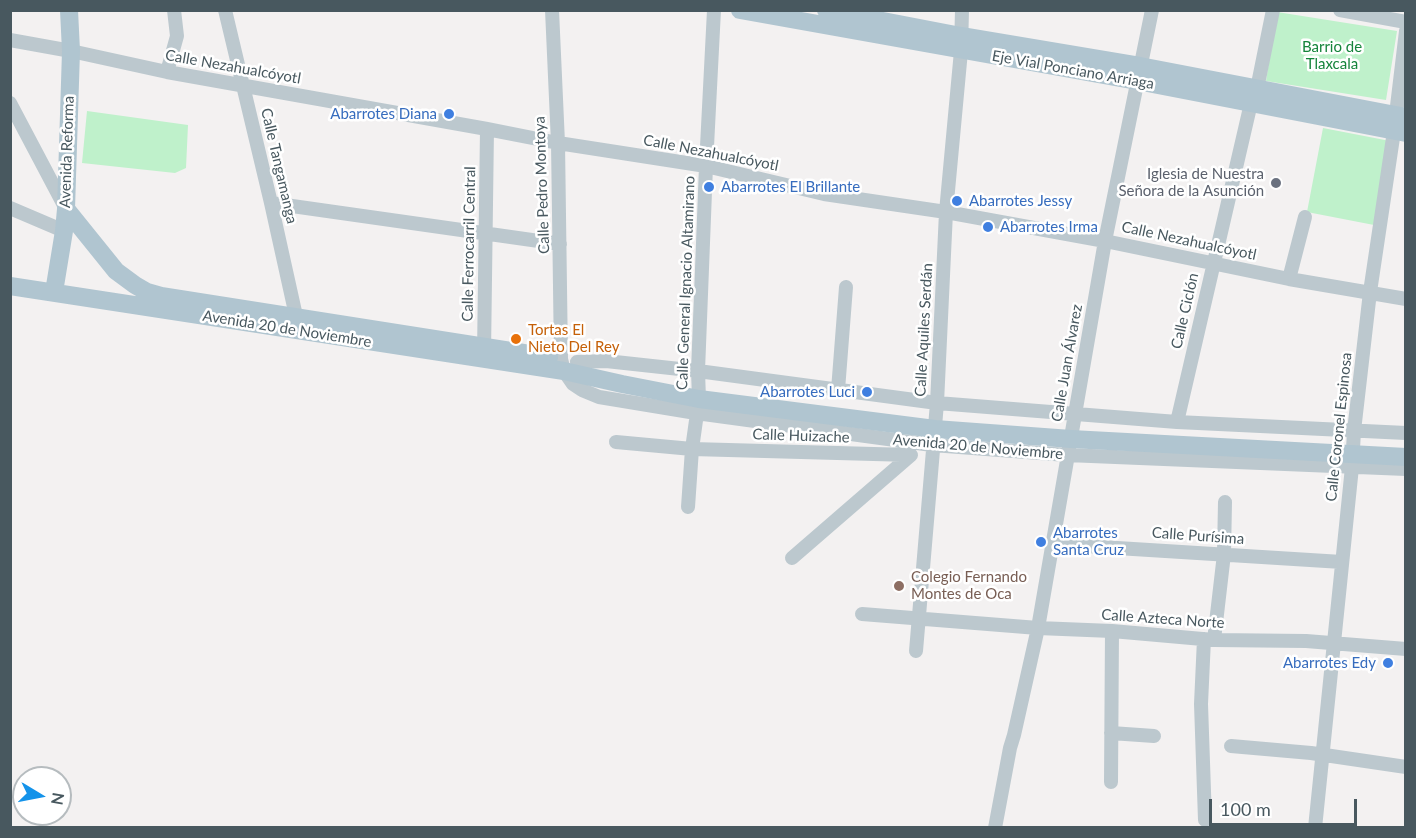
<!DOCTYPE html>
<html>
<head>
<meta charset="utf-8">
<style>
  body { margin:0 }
  #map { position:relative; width:1416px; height:838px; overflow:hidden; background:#f3f1f1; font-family:Lato,sans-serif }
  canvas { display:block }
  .frame { position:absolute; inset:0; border:12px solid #48585f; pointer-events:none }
  .north { position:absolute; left:12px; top:766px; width:60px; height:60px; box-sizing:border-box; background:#fff; border:2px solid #b6bcbf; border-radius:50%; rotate:100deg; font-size:16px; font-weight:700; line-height:24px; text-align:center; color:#48585f }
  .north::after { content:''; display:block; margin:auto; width:21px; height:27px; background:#1493ea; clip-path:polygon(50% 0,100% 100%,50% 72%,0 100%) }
  .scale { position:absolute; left:1209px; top:799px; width:148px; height:27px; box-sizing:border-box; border:3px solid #48585f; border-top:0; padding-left:8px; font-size:18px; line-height:21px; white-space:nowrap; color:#48585f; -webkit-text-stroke:4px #fff; paint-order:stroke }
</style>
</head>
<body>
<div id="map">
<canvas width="1416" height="838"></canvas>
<div class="frame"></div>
<div class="north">N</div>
<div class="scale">100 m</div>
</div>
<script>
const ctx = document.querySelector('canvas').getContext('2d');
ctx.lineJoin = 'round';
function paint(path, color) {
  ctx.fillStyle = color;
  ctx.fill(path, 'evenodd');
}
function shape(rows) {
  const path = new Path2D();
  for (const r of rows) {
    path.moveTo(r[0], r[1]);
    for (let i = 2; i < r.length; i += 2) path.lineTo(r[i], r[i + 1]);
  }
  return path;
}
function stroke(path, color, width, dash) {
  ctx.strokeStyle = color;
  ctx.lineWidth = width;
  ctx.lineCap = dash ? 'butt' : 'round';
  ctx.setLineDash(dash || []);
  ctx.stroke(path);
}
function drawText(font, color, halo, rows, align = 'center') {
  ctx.font = font + ' Lato,sans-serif';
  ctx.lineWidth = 5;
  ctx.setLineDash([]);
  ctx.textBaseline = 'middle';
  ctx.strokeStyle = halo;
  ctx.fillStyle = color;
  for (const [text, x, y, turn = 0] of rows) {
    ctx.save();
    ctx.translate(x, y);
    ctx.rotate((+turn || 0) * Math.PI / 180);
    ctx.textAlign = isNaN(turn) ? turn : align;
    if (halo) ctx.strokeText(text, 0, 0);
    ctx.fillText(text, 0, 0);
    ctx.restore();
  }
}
paint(shape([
  [1277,12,1397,31,1386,100,1266,81],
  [87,111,188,125,186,168,175,173,82,163],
  [1323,128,1390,141,1374,225,1307,212]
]), '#bff1cb');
stroke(shape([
  [225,10,271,203,298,325],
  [552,10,558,143,561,359,564,371,573,384,582,390,599,397,696,413,932,445,1067,455,1406,469],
  [1340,10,1406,22],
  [10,40,71,51,167,72,487,129,558,143,706,166,824,194,946,212,1105,241,1289,279,1406,299],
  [167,72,177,36,174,10],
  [1257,89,1273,10],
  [10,103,66,209],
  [271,203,560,244],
  [10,208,64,231],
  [1289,279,1305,217],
  [484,354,487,129],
  [577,362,606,361,698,371,937,403,1177,422,1406,433],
  [838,390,846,287],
  [1177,422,1251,103],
  [616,442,692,449,910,455],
  [688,507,692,449,699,399,698,371,706,166,714,10],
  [1053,544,1342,562],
  [792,558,911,455],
  [862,614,1038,628,1112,631,1214,640,1306,641,1406,649],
  [1204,639,1201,704,1205,820],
  [1214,640,1224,554,1225,502],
  [916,651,937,403,946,212,961,51,962,10],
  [1111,733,1154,736],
  [1231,746,1311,753,1406,767],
  [1111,782,1112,631],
  [995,828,1010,748,1014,735,1038,628,1105,241,1152,10],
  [1315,828,1352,467,1354,431,1370,292,1394,131,1406,31]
]), '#bcc8ce', 14);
stroke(shape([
  [740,10,1137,81,1406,133],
  [826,10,961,36,1140,66,1406,117],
  [66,209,116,271,135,285,147,292,161,296,549,357],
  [10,286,564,371,622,384,699,399,935,429,1071,439,1406,457],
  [54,292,64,231,66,209,71,51,69,10]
]), '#b0c5d0', 18);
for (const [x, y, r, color] of [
  [449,114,6,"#3f7fe0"],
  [1276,183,6,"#6b7280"],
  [709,187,6,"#3f7fe0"],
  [957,201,6,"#3f7fe0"],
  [988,227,6,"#3f7fe0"],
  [516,339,6,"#e8710a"],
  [867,392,6,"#3f7fe0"],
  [1041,542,6,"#3f7fe0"],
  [899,586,6,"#8d6e63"],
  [1388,663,6,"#3f7fe0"]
]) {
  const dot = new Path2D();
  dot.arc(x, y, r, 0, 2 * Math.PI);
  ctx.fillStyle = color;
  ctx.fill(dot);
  stroke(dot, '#fff', 2);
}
drawText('15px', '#15843b', '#fff', [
  ["Barrio de",1332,47],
  ["Tlaxcala",1332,64]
]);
drawText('15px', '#48585f', '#fff', [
  ["Calle Nezahualcóyotl",233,67,10],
  ["Eje Vial Ponciano Arriaga",1073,70,10],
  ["Avenida Reforma",67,152,-88],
  ["Calle Nezahualcóyotl",711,153,11],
  ["Calle Tangamanga",279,166,77],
  ["Calle Pedro Montoya",542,185,-92],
  ["Calle Nezahualcóyotl",1189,241,12],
  ["Calle Ferrocarril Central",469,244,-89],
  ["Calle General Ignacio Altamirano",686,283,-88],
  ["Calle Ciclón",1185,311,-77],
  ["Avenida 20 de Noviembre",287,329,9],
  ["Calle Aquiles Serdán",924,330,-87],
  ["Calle Juan Álvarez",1067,363,-80],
  ["Calle Coronel Espinosa",1339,427,-84],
  ["Calle Huizache",801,436,2],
  ["Avenida 20 de Noviembre",978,447,5],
  ["Calle Purísima",1198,536,4],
  ["Calle Azteca Norte",1163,619,4]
]);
drawText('15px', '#366cbe', '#fff', [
  ["Abarrotes Diana",437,114,"right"],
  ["Abarrotes El Brillante",721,187],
  ["Abarrotes Jessy",969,201],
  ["Abarrotes Irma",1000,227],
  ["Abarrotes Luci",855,392,"right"],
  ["Abarrotes",1053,533],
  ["Santa Cruz",1053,550],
  ["Abarrotes Edy",1376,663,"right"]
], 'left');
drawText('15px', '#5b616d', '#fff', [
  ["Iglesia de Nuestra",1264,174],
  ["Señora de la Asunción",1264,191]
], 'right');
drawText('15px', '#c56008', '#fff', [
  ["Tortas El",528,330],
  ["Nieto Del Rey",528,347]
], 'left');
drawText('15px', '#785e54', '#fff', [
  ["Colegio Fernando",911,577],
  ["Montes de Oca",911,594]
], 'left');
</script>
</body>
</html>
